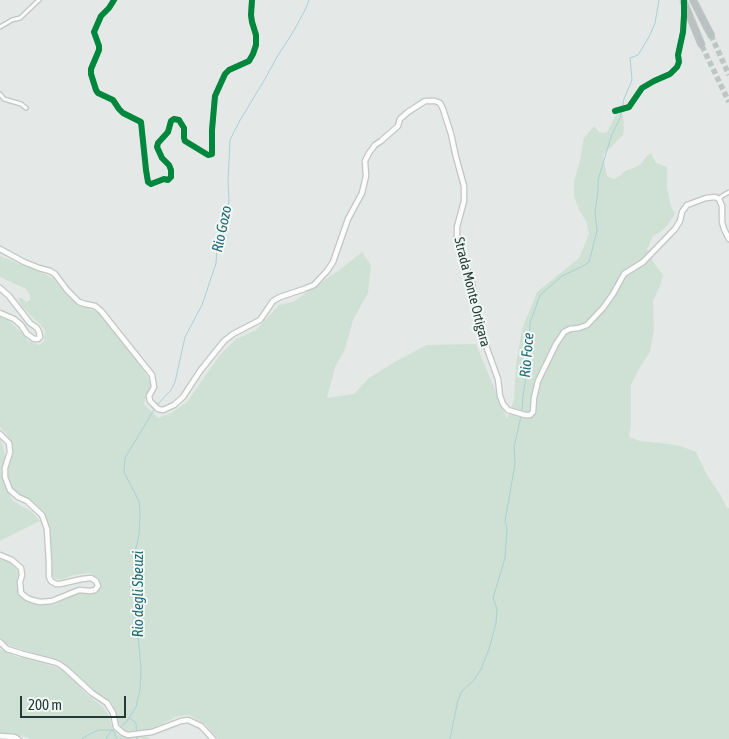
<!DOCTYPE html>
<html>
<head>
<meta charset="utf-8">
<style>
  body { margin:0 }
  #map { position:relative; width:729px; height:739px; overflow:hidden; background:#e4e9e7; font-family:"Asap Condensed",sans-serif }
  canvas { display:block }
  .scale { position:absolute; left:20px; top:696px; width:106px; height:22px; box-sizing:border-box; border:2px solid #233b34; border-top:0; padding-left:6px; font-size:15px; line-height:18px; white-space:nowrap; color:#233b34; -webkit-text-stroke:4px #f2f8f5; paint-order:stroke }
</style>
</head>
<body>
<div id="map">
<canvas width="729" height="739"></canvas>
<div class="scale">200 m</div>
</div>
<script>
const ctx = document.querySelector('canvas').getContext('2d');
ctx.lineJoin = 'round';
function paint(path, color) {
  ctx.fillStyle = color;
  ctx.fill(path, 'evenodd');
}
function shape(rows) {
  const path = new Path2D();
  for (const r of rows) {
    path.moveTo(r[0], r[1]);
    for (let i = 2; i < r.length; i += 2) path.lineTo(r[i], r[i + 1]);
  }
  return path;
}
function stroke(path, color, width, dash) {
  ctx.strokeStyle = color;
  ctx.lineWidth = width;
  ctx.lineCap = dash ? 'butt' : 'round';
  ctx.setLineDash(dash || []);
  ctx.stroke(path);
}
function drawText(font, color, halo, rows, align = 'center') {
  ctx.font = font + ' "Asap Condensed",sans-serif';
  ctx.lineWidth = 4;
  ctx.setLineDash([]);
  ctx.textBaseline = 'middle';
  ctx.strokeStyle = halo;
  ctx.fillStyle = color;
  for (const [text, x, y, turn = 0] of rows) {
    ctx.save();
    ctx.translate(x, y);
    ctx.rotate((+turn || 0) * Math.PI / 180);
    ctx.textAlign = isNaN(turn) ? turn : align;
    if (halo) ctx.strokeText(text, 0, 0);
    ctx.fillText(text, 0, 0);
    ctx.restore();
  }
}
paint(shape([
  [623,113,624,128,623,135,603,155,607,176,614,179,621,175,626,170,631,169,640,165,646,157,651,153,656,163,667,167,667,188,671,206,675,214,667,226,659,233,653,236,647,249,653,262,663,275,661,283,653,301,654,330,650,352,639,369,631,385,631,425,629,437,640,441,670,444,683,447,696,452,708,477,720,494,727,508,729,508,729,739,218,739,205,724,189,715,178,716,151,729,131,731,124,730,119,723,112,703,105,697,89,687,60,660,13,647,7,644,0,637,0,558,6,560,14,566,18,571,17,586,19,594,23,598,30,602,42,604,55,605,67,596,76,593,91,593,98,591,101,586,97,577,89,573,74,575,63,579,57,579,52,576,51,573,51,557,49,531,42,512,28,499,16,492,9,484,7,476,7,467,11,442,6,433,0,427,0,317,9,321,23,334,28,341,40,345,44,341,45,330,39,323,35,320,21,305,18,298,22,298,26,302,30,300,30,296,26,289,0,277,0,256,54,278,71,299,86,308,99,312,141,366,150,381,150,387,144,404,158,418,171,413,187,402,220,355,236,339,256,330,279,305,293,302,342,268,362,252,371,265,368,293,353,320,345,349,335,367,327,398,354,394,369,378,398,360,427,345,476,344,507,419,514,400,516,364,522,329,537,292,579,258,589,234,586,221,579,210,574,196,574,181,580,161,584,138,594,126,598,131,602,133,607,132,616,115],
  [0,439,3,446,5,455,2,471,6,489,13,501,31,511,40,521,0,541],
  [0,649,15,656,39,662,61,669,76,681,84,692,104,708,109,716,112,728,118,735,130,738,147,737,151,739,29,739,29,738,11,733,0,733]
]), '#cfe1d4');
stroke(shape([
  [157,405,171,390,175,382,185,337,202,305,216,263,217,248,228,208,229,200,228,181,230,140,239,122,265,79,277,57,293,32,305,10,309,0],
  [522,412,523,396,528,365,530,323,540,295,562,276,583,266,589,262,597,231,595,213,598,191,598,180,611,137,620,118,624,99,632,80,630,58,638,55,649,37,655,23,659,0],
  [130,718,136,723,137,739],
  [119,728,127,721,136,707,140,690,141,669,138,636,135,621,135,613,137,608,135,552,139,535,140,514,139,501,124,472,125,458,155,408],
  [82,739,90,734,99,730,113,730,117,739],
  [106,739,110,732,115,729],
  [450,739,458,700,462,691,474,680,481,669,489,649,496,623,497,609,493,598,505,558,507,528,505,521,515,464,514,447,521,416]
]), '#a8d0d5', 1);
stroke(shape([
  [711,35,729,75],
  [702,46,729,102]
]), '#bdc6c3', 5.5, [5.5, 3]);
const minor = shape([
  [114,0,109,8,101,16,94,32,99,46,99,50,91,69,91,74,96,90,98,93,113,100,119,109,123,113,141,122,146,170,148,182,151,184,164,179,168,180,171,177,171,170,169,165,162,158,157,147,158,143,168,132,171,121,174,119,179,120,184,128,184,138,185,141,208,155,212,154,212,130,215,96,225,74,229,70,249,61,253,54,256,45,256,35,252,22,251,15,252,0],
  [0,27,12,20,20,18,39,0],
  [0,94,4,99,21,104,26,108],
  [615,111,629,107,642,88,654,81,670,74,677,67,679,62,678,55,683,32,684,8],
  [719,199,722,196,729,192]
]);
const secondary = shape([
  [0,249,24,262,39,268,50,271,55,274,67,290,79,302,85,304,95,306,101,311,152,375,154,387,149,396,150,401,158,409,163,410,174,405,183,397,200,371,224,341,233,334,260,320,273,301,280,297,304,289,314,285,327,271,333,262,348,219,362,193,366,176,365,161,369,153,375,145,381,141,398,126,400,119,408,112,425,101,435,101,440,103,443,109,451,134,456,157,464,186,464,201,457,227,457,241,472,283,477,321,498,379,500,396,503,404,508,410,525,415,530,415,533,412,534,398,538,381,556,344,564,332,570,329,579,328,587,325,603,308,613,294,624,274,643,262,675,229,680,221,682,212,687,205,706,198,715,197,719,199,722,206,722,222,724,229,729,239],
  [0,288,9,296,30,323,37,328,39,332,40,337,38,339,34,339,27,334,21,325,14,319,0,313],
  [0,434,9,443,10,452,5,468,5,477,10,490,18,497,27,501,42,515,47,529,49,563,49,577,51,581,56,584,60,584,82,579,91,578,96,581,98,586,95,590,90,591,79,590,52,601,40,602,32,600,27,598,21,593,20,582,22,575,21,568,12,560,0,555],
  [0,642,7,649,23,654,54,662,59,664,66,669,92,693,107,703,113,713,116,727,123,733,128,735,152,732,181,721,188,720,201,726,213,739],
  [0,736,14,737,18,739]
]);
const motorway = shape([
  [693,0,711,35]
]);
stroke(minor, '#c1c6c4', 5.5);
stroke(secondary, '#c0c6c4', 7);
stroke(motorway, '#bdc5c2', 8);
stroke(minor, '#fbfcfb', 3);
stroke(secondary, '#fbfcfb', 4.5);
stroke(motorway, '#bbc1c0', 5.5);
const motorwayBridge = shape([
  [683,0,702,46]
]);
stroke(motorwayBridge, '#bdc5c2', 8, []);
stroke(motorwayBridge, '#bbc1c0', 5.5);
stroke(shape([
  [114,0,109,8,101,16,94,32,99,46,99,50,91,69,91,74,96,90,98,93,113,100,119,109,123,113,141,122,146,170,148,182,151,184,164,179,168,180,171,177,171,170,169,165,162,158,157,147,158,143,168,132,171,121,174,119,179,120,184,128,184,138,185,141,208,155,212,154,212,130,215,96,225,74,229,70,249,61,253,54,256,45,256,35,252,22,251,15,252,0],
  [615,111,629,107,642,88,654,81,670,74,677,67,679,62,678,55,683,32,684,16,684,0]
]), '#00873e', 6);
drawText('14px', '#233b34', '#f2f8f5', [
  ["Strada Monte Ortigara",472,292,76]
]);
drawText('italic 15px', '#226873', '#f2f8f5', [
  ["Rio Gozo",222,229,-78],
  ["Rio Foce",527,355,-85],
  ["Rio degli Sbeuzi",138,594,-90]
]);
</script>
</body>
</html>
